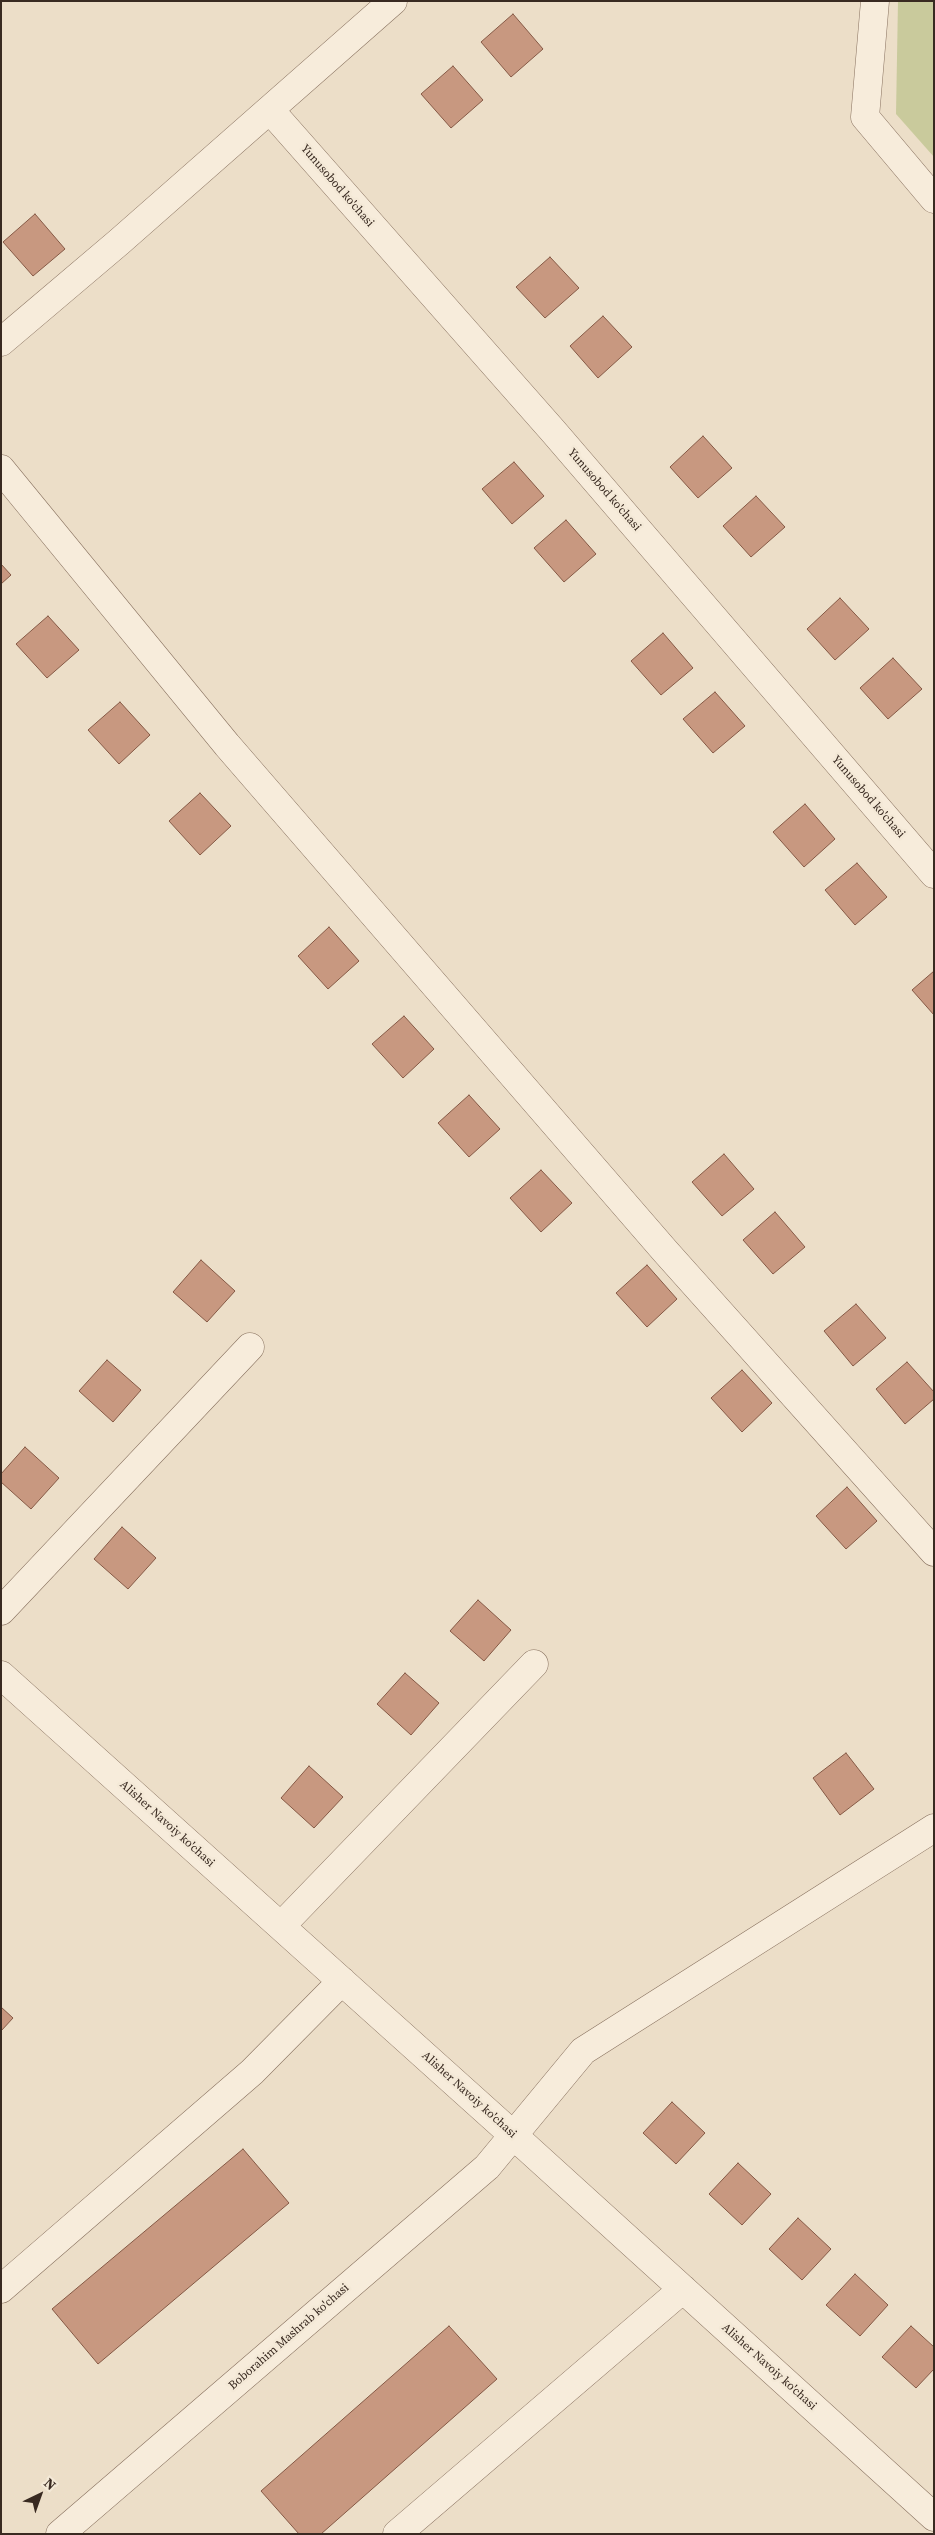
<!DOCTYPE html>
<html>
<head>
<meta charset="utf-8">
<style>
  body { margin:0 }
  #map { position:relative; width:935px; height:2535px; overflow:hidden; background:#ecdec8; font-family:"Source Serif 4",serif }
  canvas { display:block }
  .frame { position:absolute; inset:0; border:2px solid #392a21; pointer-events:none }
  .north { position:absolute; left:15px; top:2470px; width:50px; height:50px; -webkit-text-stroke:4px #f4e9d7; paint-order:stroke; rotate:42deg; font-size:14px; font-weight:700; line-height:20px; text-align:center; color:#392a21 }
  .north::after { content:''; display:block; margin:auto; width:18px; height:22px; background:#392a21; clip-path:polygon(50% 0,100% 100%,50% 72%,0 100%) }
</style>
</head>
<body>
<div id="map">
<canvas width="935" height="2535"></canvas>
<div class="frame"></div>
<div class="north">N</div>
</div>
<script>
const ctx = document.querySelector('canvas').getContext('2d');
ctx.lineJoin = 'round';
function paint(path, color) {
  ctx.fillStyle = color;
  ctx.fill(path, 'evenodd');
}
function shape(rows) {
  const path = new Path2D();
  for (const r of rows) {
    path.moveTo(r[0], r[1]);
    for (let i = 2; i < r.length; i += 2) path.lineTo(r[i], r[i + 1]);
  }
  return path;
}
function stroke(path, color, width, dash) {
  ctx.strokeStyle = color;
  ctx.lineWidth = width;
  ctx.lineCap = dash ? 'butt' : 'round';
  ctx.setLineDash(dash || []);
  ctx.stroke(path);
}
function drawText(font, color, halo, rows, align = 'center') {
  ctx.font = font + ' "Source Serif 4",serif';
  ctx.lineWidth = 5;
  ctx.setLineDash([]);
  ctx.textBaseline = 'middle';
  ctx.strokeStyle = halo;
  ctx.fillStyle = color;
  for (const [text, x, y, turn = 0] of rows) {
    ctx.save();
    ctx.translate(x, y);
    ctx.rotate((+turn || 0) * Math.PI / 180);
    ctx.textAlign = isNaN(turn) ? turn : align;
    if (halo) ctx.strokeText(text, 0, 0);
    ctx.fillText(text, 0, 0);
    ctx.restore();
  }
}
paint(shape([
  [898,1,934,1,934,157,896,114]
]), '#c9ca9c');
const building = shape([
  [513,14,543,49,511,77,481,42,513,14],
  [453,66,483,100,451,128,421,94,453,66],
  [35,214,65,249,33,276,3,242,35,214],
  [550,257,579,288,545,318,516,287,550,257],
  [603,316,632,347,598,378,570,346,603,316],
  [703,436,732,468,698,498,670,467,703,436],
  [514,462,544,496,512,524,482,489,514,462],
  [756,496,785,527,751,557,723,526,756,496],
  [566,520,596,554,564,582,534,548,566,520],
  [1,564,11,575,1,584,1,564],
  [840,598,869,629,835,660,807,629,840,598],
  [48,616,79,650,47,678,16,644,48,616],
  [663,633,693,668,661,695,631,661,663,633],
  [893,658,922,689,888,719,860,688,893,658],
  [715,692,745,726,713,753,683,719,715,692],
  [120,702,150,735,119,764,88,730,120,702],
  [200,793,231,826,200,855,169,821,200,793],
  [805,804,835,839,804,867,773,832,805,804],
  [857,863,887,897,855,925,825,890,857,863],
  [329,927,359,961,328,989,298,956,329,927],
  [934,971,934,1015,912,990,934,971],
  [404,1016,434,1049,403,1078,372,1044,404,1016],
  [469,1095,500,1129,469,1157,438,1123,469,1095],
  [724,1154,754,1189,722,1216,692,1182,724,1154],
  [541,1170,572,1203,541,1232,510,1198,541,1170],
  [775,1212,805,1247,773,1274,743,1240,775,1212],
  [201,1260,235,1291,207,1322,173,1292,201,1260],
  [647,1265,677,1299,647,1327,616,1293,647,1265],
  [856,1304,886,1338,853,1366,824,1331,856,1304],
  [107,1360,141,1390,113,1422,79,1391,107,1360],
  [907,1362,934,1392,934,1399,905,1424,876,1389,907,1362],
  [742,1370,772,1403,742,1432,711,1398,742,1370],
  [25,1447,59,1478,31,1509,1,1482,1,1474,25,1447],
  [847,1487,877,1521,846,1549,816,1516,847,1487],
  [122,1527,156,1558,128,1589,94,1559,122,1527],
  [478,1600,511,1630,484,1661,450,1631,478,1600],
  [405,1673,439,1703,411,1735,377,1704,405,1673],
  [846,1753,874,1789,840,1815,813,1778,846,1753],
  [309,1766,343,1797,314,1828,281,1798,309,1766],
  [1,2007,13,2018,1,2031,1,2007],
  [672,2102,705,2133,676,2164,643,2133,672,2102],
  [243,2149,289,2203,98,2364,52,2309,243,2149],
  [738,2163,771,2194,742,2225,709,2194,738,2163],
  [798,2218,831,2249,802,2280,769,2249,798,2218],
  [855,2274,888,2305,860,2336,826,2305,855,2274],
  [449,2326,497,2379,321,2534,299,2534,261,2491,449,2326],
  [911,2326,934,2347,934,2369,916,2388,882,2357,911,2326]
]);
paint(building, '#c89880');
stroke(building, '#855945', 1);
const minor = shape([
  [875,1,865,117,934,199],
  [270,110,553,431,934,874],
  [1,342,119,242,393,1],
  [1,469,227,745,665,1251,934,1552],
  [1,1611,250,1347],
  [1,1675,513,2135,934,2517],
  [281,1926,534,1664],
  [1,2289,252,2072,342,1981],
  [60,2534,487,2167,583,2051,934,1828],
  [397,2534,683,2289]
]);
stroke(minor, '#87705e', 29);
stroke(minor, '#f7ecdb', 28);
drawText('12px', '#392a21', '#f4e9d7', [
  ["Yunusobod ko'chasi",337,186,49],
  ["Yunusobod ko'chasi",604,490,49],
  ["Yunusobod ko'chasi",868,797,49],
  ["Alisher Navoiy ko'chasi",167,1824,42],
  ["Alisher Navoiy ko'chasi",469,2095,42],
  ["Boborahim Mashrab ko'chasi",289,2337,-41],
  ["Alisher Navoiy ko'chasi",769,2367,42]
]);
</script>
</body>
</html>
